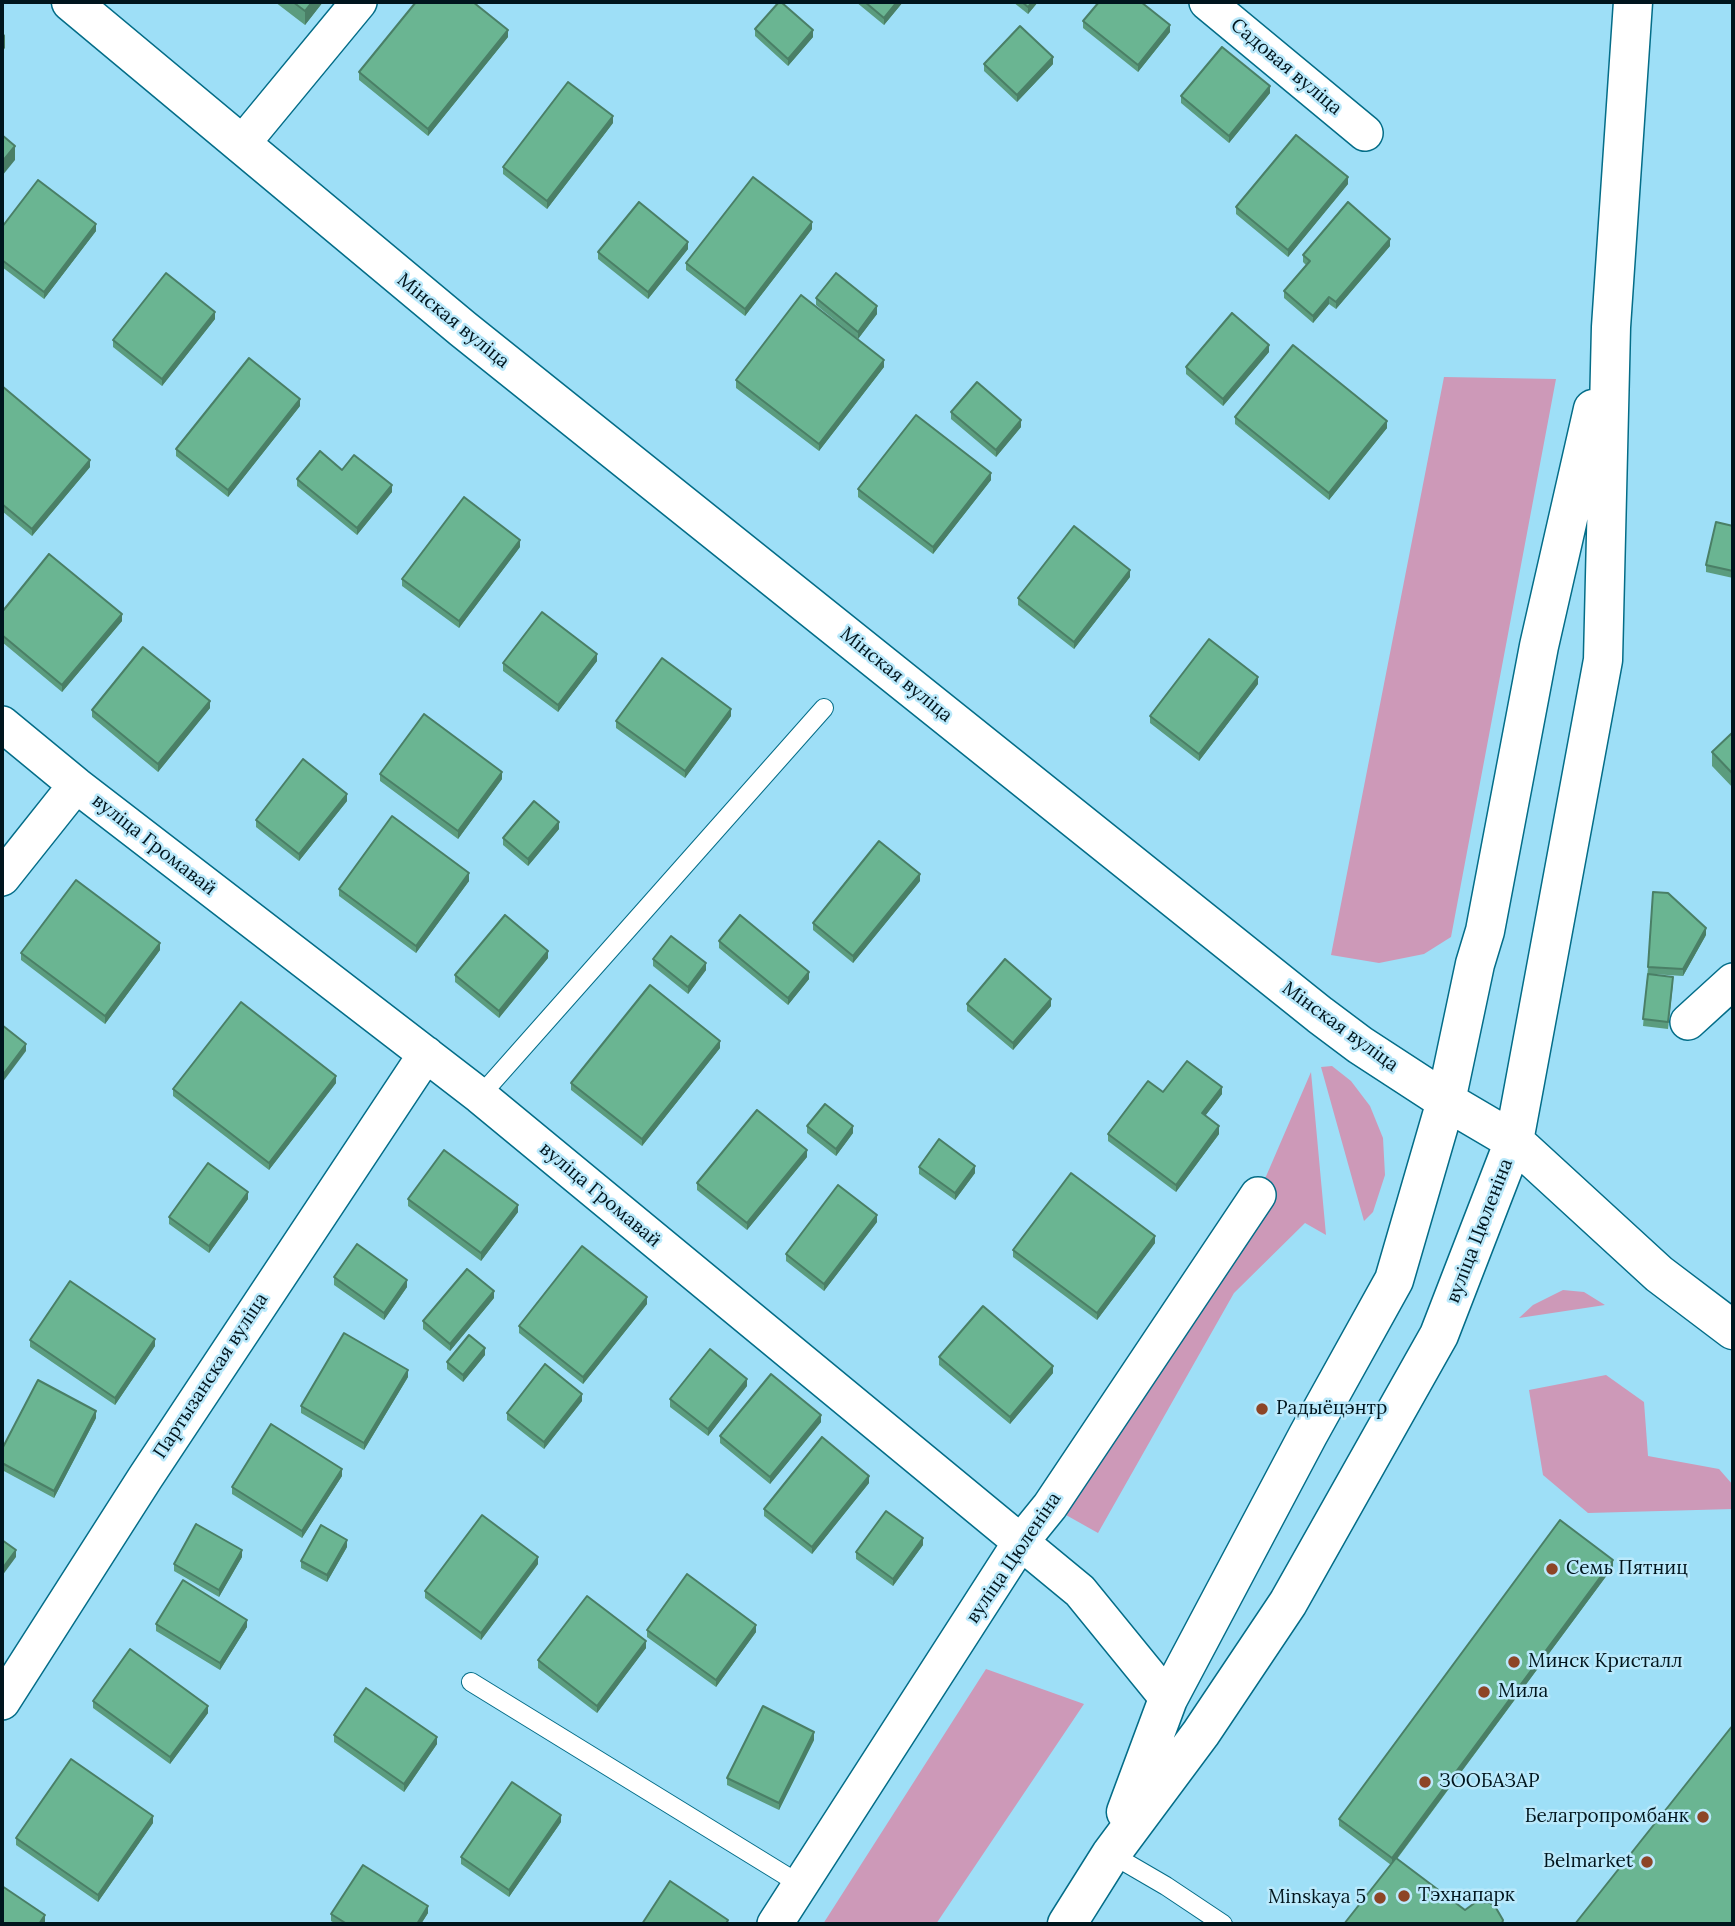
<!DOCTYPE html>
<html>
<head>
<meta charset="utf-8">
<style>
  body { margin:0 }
  #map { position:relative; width:1735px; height:1926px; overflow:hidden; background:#9edff7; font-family:Lora,serif }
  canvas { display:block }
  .frame { position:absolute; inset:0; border:4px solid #00151d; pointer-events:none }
</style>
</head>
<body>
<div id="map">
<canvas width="1735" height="1926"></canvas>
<div class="frame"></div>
</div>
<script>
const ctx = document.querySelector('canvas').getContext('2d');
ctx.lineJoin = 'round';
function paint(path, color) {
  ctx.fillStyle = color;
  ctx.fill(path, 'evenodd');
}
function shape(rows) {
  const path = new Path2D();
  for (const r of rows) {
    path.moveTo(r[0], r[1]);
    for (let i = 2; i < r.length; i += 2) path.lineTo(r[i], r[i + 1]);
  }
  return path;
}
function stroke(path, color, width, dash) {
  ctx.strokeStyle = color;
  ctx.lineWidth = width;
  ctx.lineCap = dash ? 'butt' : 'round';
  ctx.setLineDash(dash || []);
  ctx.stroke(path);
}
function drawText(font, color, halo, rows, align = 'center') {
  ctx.font = font + ' Lora,serif';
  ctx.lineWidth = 5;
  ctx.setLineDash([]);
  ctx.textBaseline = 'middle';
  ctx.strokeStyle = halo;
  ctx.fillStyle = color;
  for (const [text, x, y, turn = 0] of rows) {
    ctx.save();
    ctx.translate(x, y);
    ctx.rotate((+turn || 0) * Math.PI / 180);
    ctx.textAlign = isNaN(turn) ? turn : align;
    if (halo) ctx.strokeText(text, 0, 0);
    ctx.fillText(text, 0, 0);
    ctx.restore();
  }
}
paint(shape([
  [1444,377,1556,379,1451,937,1424,954,1379,963,1331,955],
  [1332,1066,1351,1081,1370,1106,1383,1138,1385,1175,1373,1212,1364,1221,1321,1067],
  [1311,1072,1326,1235,1305,1223,1234,1293,1098,1533,1050,1506,1258,1195],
  [1563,1290,1584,1292,1605,1305,1519,1318,1533,1305],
  [1606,1375,1644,1402,1648,1456,1719,1469,1733,1485,1733,1509,1588,1513,1543,1475,1529,1390],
  [986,1669,1084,1704,936,1924,823,1924]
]), '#cd99b8');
const lane = shape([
  [480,1096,824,708],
  [471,1682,801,1885],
  [1111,1854,1166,1886,1223,1924]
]);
const street = shape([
  [1207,2,1365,133],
  [241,145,359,2],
  [2,724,76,785,480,1096,1080,1591,1168,1699],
  [2,878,76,785],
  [1688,1022,1733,981],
  [2,1702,145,1478,426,1054],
  [775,1924,1020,1543,1050,1506,1258,1195]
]);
const secondary = shape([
  [71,2,463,329,1320,1015,1360,1045,1446,1101,1514,1141,1659,1274,1733,1330],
  [1126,1812,1168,1699,1308,1435,1394,1280,1446,1101,1475,964,1485,931,1539,646,1593,409],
  [1067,1924,1111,1854,1201,1733,1288,1603,1439,1335,1514,1141,1603,660,1611,327,1633,2]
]);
stroke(lane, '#046d88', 20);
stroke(street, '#046d88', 38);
stroke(secondary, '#046d88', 41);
stroke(lane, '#fff', 18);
stroke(street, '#fff', 35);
stroke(secondary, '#fff', 38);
paint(shape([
  [275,2,323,2,305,25],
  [856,2,903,2,884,25],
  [1013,2,1038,2,1028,14],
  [1083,21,1170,32,1138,72,1083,28],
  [755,29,813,37,788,66,755,36],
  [508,37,428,136,359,80,359,72],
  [984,64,1053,64,1017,102,984,71],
  [1270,93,1229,143,1181,103,1181,96],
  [613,123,547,209,503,174,503,167],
  [1348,184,1288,257,1236,214,1236,207],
  [2,227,96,231,44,299,2,267],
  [812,229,745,316,686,270,686,263],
  [1390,246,1336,309,1329,304,1313,323,1284,298,1284,291,1306,265,1303,262,1303,255],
  [688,249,648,299,598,259,598,252],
  [816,298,877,314,858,339,816,305],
  [215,319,162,386,113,347,113,340],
  [1269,352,1223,406,1186,374,1186,367],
  [884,367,819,451,736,388,736,380],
  [2,386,90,467,32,536,2,511],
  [300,406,228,497,176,456,176,449],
  [951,412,1021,427,996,457,951,419],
  [1235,417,1387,428,1329,500,1235,424],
  [342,470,392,492,357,535,297,486,297,479],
  [991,480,933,554,858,497,858,489],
  [1733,526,1733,578,1706,572,1706,565],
  [520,547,459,628,402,586,402,579],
  [1130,577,1074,649,1018,605,1018,598],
  [2,612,122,621,62,692,2,642],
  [597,661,558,712,503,671,503,663],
  [1258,684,1199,761,1150,723,1150,716],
  [210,708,158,772,92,717,92,710],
  [731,716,685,778,616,728,616,721],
  [1733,732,1733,788,1712,766,1712,752],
  [380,774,502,779,458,839,380,781],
  [347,801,299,861,256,827,256,820],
  [559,829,528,866,503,845,503,838],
  [469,881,416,953,339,896,339,889],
  [920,881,853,963,813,930,813,923],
  [1706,935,1683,976,1652,974,1673,984,1668,1029,1643,1026,1648,967],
  [719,941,809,979,788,1005,719,948],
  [160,950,105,1024,21,960,21,953],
  [548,958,499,1018,455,982,455,975],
  [653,959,706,970,688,994,653,966],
  [967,1004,1051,1006,1013,1050,967,1011],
  [720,1048,642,1146,571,1090,571,1083],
  [336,1083,269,1170,173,1096,173,1089],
  [1163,1092,1222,1094,1205,1116,1219,1134,1176,1192,1108,1141,1108,1134],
  [807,1126,853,1133,836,1156,807,1133],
  [807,1157,747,1230,697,1190,697,1183],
  [919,1167,975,1173,955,1200,919,1174],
  [248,1199,209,1253,169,1224,169,1217],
  [408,1199,518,1212,481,1261,408,1206],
  [877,1222,824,1291,786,1261,786,1254],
  [1155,1243,1097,1320,1013,1257,1013,1250],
  [334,1277,407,1287,384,1320,334,1285],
  [494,1298,450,1351,423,1329,423,1321],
  [647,1304,583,1384,519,1333,519,1326],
  [30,1340,155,1346,115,1405,30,1347],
  [485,1355,463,1382,447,1369,447,1362],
  [939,1357,1053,1373,1010,1424,939,1365],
  [408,1377,364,1450,301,1413,301,1406],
  [747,1386,708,1436,670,1407,670,1399],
  [582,1401,544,1449,507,1420,507,1413],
  [96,1418,54,1498,2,1470,2,1449],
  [821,1422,770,1484,720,1443,720,1436],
  [342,1476,302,1538,232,1494,232,1487],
  [869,1483,812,1554,764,1516,764,1509],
  [923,1545,893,1586,856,1559,856,1552],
  [347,1547,327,1582,301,1568,301,1561],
  [242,1557,219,1597,174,1571,174,1564],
  [538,1564,481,1640,425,1598,425,1591],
  [1613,1567,1397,1859,1465,1910,1503,1924,1344,1924,1391,1865,1339,1826,1339,1819],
  [156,1624,247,1627,220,1670,156,1631],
  [647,1630,756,1632,716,1687,647,1637],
  [646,1648,597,1713,538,1668,538,1660],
  [93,1701,208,1713,170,1764,93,1708],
  [334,1735,437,1744,404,1792,334,1742],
  [814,1740,779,1810,727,1785,727,1778],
  [561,1822,509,1897,461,1864,461,1857],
  [153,1823,98,1902,16,1845,16,1838],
  [428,1913,421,1924,336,1924,331,1921,331,1914]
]), '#5b9c7e');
paint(shape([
  [312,2,323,2,305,25,305,11],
  [897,2,903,2,884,25,884,18],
  [1032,2,1038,2,1028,14,1028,7],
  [1170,25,1170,32,1138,72,1138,65],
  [508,30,508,37,428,136,428,129],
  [813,30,813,37,788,66,788,59],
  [5,34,5,48,2,52,2,38],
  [1053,57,1053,64,1017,102,1017,95],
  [1270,86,1270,93,1229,143,1229,136],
  [613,116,613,123,547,209,547,201],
  [15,146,15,160,2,176,2,162],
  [1348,177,1348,184,1288,257,1288,250],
  [812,222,812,229,745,316,745,309],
  [96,224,96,231,44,299,44,292],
  [1390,239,1390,246,1336,309,1336,302],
  [688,242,688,249,648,299,648,292],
  [1329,297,1329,304,1313,323,1313,316],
  [877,306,877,314,858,339,858,332],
  [215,312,215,319,162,386,162,379],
  [1269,345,1269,352,1223,406,1223,399],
  [884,360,884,367,819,451,819,444],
  [300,399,300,406,228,497,228,490],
  [1021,420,1021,427,996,457,996,450],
  [1387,421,1387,428,1329,500,1329,493],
  [90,460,90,467,32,536,32,529],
  [991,473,991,480,933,554,933,547],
  [392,485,392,492,357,535,357,528],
  [520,540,520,547,459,628,459,621],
  [1130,570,1130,577,1074,649,1074,642],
  [122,614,122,621,62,692,62,685],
  [597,654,597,661,558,712,558,705],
  [1258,677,1258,684,1199,761,1199,754],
  [210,701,210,708,158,772,158,764],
  [731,709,731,716,685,778,685,771],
  [502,772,502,779,458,839,458,831],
  [347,794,347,801,299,861,299,854],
  [559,822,559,829,528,866,528,859],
  [469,873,469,881,416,953,416,946],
  [920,874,920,881,853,963,853,956],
  [1706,928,1706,935,1683,976,1683,969],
  [160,943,160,950,105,1024,105,1016],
  [548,951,548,958,499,1018,499,1011],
  [706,963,706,970,688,994,688,987],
  [809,972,809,979,788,1005,788,998],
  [1051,999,1051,1006,1013,1050,1013,1043],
  [720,1041,720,1048,642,1146,642,1139],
  [26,1044,26,1051,2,1083,2,1076],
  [336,1076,336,1083,269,1170,269,1163],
  [1222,1087,1222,1094,1202,1120,1202,1113],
  [853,1126,853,1133,836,1156,836,1149],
  [1219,1126,1219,1134,1176,1192,1176,1185],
  [807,1150,807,1157,747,1230,747,1223],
  [975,1166,975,1173,955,1200,955,1193],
  [248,1192,248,1199,209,1253,209,1246],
  [518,1205,518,1212,481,1261,481,1253],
  [877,1215,877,1222,824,1291,824,1284],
  [1155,1236,1155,1243,1097,1320,1097,1313],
  [407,1280,407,1287,384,1320,384,1313],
  [494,1291,494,1298,450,1351,450,1344],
  [647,1297,647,1304,583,1384,583,1377],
  [155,1339,155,1346,115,1405,115,1398],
  [485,1348,485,1355,463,1382,463,1375],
  [1053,1366,1053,1373,1010,1424,1010,1417],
  [408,1370,408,1377,364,1450,364,1443],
  [747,1379,747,1386,708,1436,708,1429],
  [582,1394,582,1401,544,1449,544,1442],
  [96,1411,96,1418,54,1498,54,1491],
  [821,1415,821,1422,770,1484,770,1477],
  [342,1469,342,1476,302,1538,302,1531],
  [869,1476,869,1483,812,1554,812,1547],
  [923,1538,923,1545,893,1586,893,1579],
  [347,1540,347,1547,327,1582,327,1575],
  [16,1550,16,1557,2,1576,2,1569],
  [242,1550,242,1557,219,1597,219,1590],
  [538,1557,538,1564,481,1640,481,1633],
  [1613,1560,1613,1567,1392,1865,1392,1858],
  [247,1620,247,1627,220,1670,220,1663],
  [756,1625,756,1632,716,1687,716,1680],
  [646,1641,646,1648,597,1713,597,1706],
  [208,1706,208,1713,170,1764,170,1757],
  [814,1732,814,1740,779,1810,779,1803],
  [437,1737,437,1744,404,1792,404,1784],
  [561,1815,561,1822,509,1897,509,1890],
  [153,1816,153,1823,98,1902,98,1895],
  [428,1906,428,1913,421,1924,417,1924],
  [45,1915,45,1922,44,1924,39,1924]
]), '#4a7f66');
const building = shape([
  [293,2,312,2,305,11,293,2],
  [416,2,473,2,508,30,428,129,359,72,416,2],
  [779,2,781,2,813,30,788,59,755,29,779,2],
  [865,2,897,2,884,18,865,2],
  [1022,2,1032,2,1028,7,1022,2],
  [1099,2,1141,2,1170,25,1138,65,1083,21,1099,2],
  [1020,26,1053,57,1017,95,984,64,1020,26],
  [1222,47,1270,86,1229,136,1181,96,1222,47],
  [568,82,613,116,547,201,503,167,568,82],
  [2,135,15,146,2,162,2,135],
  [1296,135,1348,177,1288,250,1236,207,1296,135],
  [753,177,812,222,745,309,686,263,753,177],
  [38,180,96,224,44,292,2,260,2,227,38,180],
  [639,202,688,242,648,292,598,252,639,202],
  [1348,202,1390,239,1336,302,1329,297,1313,316,1284,291,1310,261,1303,255,1348,202],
  [166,273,215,312,162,379,113,340,166,273],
  [836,273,877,306,858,332,816,298,836,273],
  [801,295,884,360,819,444,736,380,801,295],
  [1232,313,1269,345,1223,399,1186,367,1232,313],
  [1293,345,1387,421,1329,493,1235,417,1293,345],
  [249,358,300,399,228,490,176,449,249,358],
  [977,382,1021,420,996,450,951,412,977,382],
  [2,386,90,460,32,529,2,504,2,386],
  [916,415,991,473,933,547,858,489,916,415],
  [320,451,342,470,354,455,392,485,357,528,297,479,320,451],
  [464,497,520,540,459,621,402,579,464,497],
  [1716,522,1733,526,1733,571,1706,565,1716,522],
  [1074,526,1130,570,1074,642,1018,598,1074,526],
  [49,554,122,614,62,685,2,635,2,612,49,554],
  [542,612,597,654,558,705,503,663,542,612],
  [1209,639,1258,677,1199,754,1150,716,1209,639],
  [143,647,210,701,158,764,92,710,143,647],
  [662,658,731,709,685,771,616,721,662,658],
  [424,714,502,772,458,831,380,774,424,714],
  [1733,732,1733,774,1712,752,1733,732],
  [303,759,347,794,299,854,256,820,303,759],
  [534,801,559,822,528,859,503,838,534,801],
  [392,816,469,873,416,946,339,889,392,816],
  [879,841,920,874,853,956,813,923,879,841],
  [76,880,160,943,105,1016,21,953,76,880],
  [1653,892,1668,893,1706,928,1683,969,1648,967,1653,892],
  [505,915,548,951,499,1011,455,975,505,915],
  [740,915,809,972,788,998,719,941,740,915],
  [671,936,706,963,688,987,653,959,671,936],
  [1005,959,1051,999,1013,1043,967,1004,1005,959],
  [1648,974,1673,977,1668,1022,1643,1019,1648,974],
  [650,985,720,1041,642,1139,571,1083,650,985],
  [241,1002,336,1076,269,1163,173,1089,241,1002],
  [2,1025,26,1044,2,1076,2,1025],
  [1187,1061,1222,1087,1202,1113,1219,1126,1176,1185,1108,1134,1148,1081,1163,1092,1187,1061],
  [825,1104,853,1126,836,1149,807,1126,825,1104],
  [757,1110,807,1150,747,1223,697,1183,757,1110],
  [939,1139,975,1166,955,1193,919,1167,939,1139],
  [444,1150,518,1205,481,1253,408,1199,444,1150],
  [208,1163,248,1192,209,1246,169,1217,208,1163],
  [1071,1173,1155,1236,1097,1313,1013,1250,1071,1173],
  [838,1185,877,1215,824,1284,786,1254,838,1185],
  [357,1244,407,1280,384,1313,334,1277,357,1244],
  [582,1246,647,1297,583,1377,519,1326,582,1246],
  [467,1269,494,1291,450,1344,423,1321,467,1269],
  [70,1281,155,1339,115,1398,30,1340,70,1281],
  [983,1306,1053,1366,1010,1417,939,1357,983,1306],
  [344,1333,408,1370,364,1443,301,1406,344,1333],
  [469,1335,485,1348,463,1375,447,1362,469,1335],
  [710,1349,747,1379,708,1429,670,1399,710,1349],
  [545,1364,582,1394,544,1442,507,1413,545,1364],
  [771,1374,821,1415,770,1477,720,1436,771,1374],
  [38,1380,96,1411,54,1491,2,1463,2,1449,38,1380],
  [271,1424,342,1469,302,1531,232,1487,271,1424],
  [822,1437,869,1476,812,1547,764,1509,822,1437],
  [886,1511,923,1538,893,1579,856,1552,886,1511],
  [482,1515,538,1557,481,1633,425,1591,482,1515],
  [1560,1520,1613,1560,1392,1858,1339,1819,1560,1520],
  [196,1524,242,1550,219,1590,174,1564,196,1524],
  [321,1525,347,1540,327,1575,301,1561,321,1525],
  [2,1540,16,1550,2,1569,2,1540],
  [687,1574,756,1625,716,1680,647,1630,687,1574],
  [183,1580,247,1620,220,1663,156,1624,183,1580],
  [587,1596,646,1641,597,1706,538,1660,587,1596],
  [130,1649,208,1706,170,1757,93,1701,130,1649],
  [366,1688,437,1737,404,1784,334,1735,366,1688],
  [763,1706,814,1732,779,1803,727,1778,763,1706],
  [1733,1725,1733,1924,1575,1924,1733,1725],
  [71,1759,153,1816,98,1895,16,1838,71,1759],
  [512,1782,561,1815,509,1890,461,1857,512,1782],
  [1396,1858,1465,1910,1476,1902,1490,1903,1496,1908,1503,1920,1502,1924,1344,1924,1396,1858],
  [363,1865,428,1906,417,1924,347,1924,331,1914,363,1865],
  [670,1881,728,1920,726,1924,642,1924,670,1881],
  [2,1886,45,1915,39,1924,2,1924,2,1886]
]);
paint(building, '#6ab592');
stroke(building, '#4a7f66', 2);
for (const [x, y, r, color] of [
  [1262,1409,7,"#8d4526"],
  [1552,1569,7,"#8d4526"],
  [1514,1662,7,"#8d4526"],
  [1484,1692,7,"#8d4526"],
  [1425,1782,7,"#8d4526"],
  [1703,1817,7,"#8d4526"],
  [1647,1862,7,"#8d4526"],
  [1404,1896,7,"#8d4526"],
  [1380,1898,7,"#8d4526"]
]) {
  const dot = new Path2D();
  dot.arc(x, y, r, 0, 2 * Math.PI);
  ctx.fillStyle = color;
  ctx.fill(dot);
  stroke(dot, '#bae9fb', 2.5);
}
drawText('19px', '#00151d', '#bae9fb', [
  ["Садовая вуліца",1286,67,40],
  ["Мінская вуліца",453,321,39],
  ["Мінская вуліца",896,675,39],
  ["вуліца Громавай",154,845,38],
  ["Мінская вуліца",1340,1027,36],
  ["вуліца Громавай",600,1195,40],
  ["вуліца Цюленіна",1480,1231,-69],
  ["Партызанская вуліца",211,1376,-57],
  ["вуліца Цюленіна",1014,1558,-56]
]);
drawText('19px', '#00151d', '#bae9fb', [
  ["Радыёцэнтр",1276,1409],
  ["Семь Пятниц",1566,1569],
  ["Минск Кристалл",1528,1662],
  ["Мила",1498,1692],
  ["ЗООБАЗАР",1439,1782],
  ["Белагропромбанк",1689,1817,"right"],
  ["Belmarket",1633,1862,"right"],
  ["Тэхнапарк",1418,1896],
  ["Minskaya 5",1366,1898,"right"]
], 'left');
</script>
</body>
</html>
